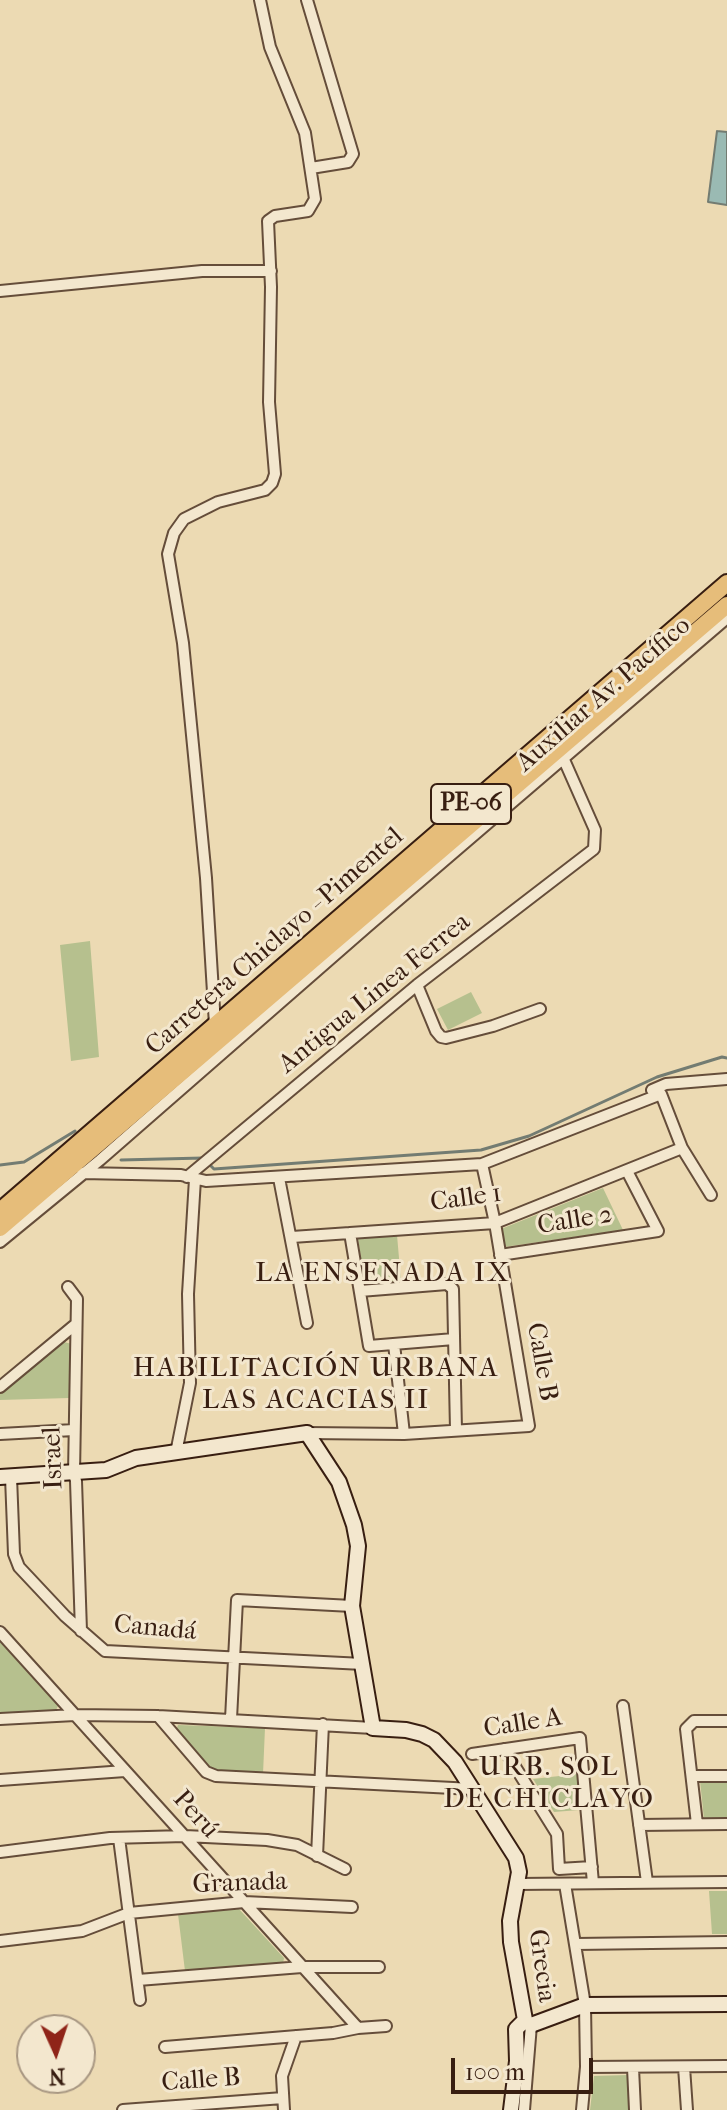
<!DOCTYPE html>
<html>
<head>
<meta charset="utf-8">
<style>
  body { margin:0 }
  #map { position:relative; width:727px; height:2110px; overflow:hidden; background:#ecdab3; font-family:"IM FELL French Canon",serif }
  canvas { display:block }
  .north { position:absolute; left:16px; top:2014px; width:80px; height:80px; box-sizing:border-box; background:#f3e7ce; border:2px solid #a89782; border-radius:50%; rotate:177deg; font-size:22px; font-weight:700; line-height:32px; text-align:center; color:#381e11 }
  .north::after { content:''; display:block; margin:auto; width:28px; height:36px; background:#8f2418; clip-path:polygon(50% 0,100% 100%,50% 72%,0 100%) }
  .scale { position:absolute; left:451px; top:2058px; width:142px; height:36px; box-sizing:border-box; border:4px solid #381e11; border-top:0; padding-left:10px; font-size:24px; line-height:28px; white-space:nowrap; color:#381e11; -webkit-text-stroke:6px #f3e7ce; paint-order:stroke }
</style>
</head>
<body>
<div id="map">
<canvas width="727" height="2110"></canvas>
<div class="north">N</div>
<div class="scale">100 m</div>
</div>
<script>
const ctx = document.querySelector('canvas').getContext('2d');
ctx.lineJoin = 'round';
function paint(path, color) {
  ctx.fillStyle = color;
  ctx.fill(path, 'evenodd');
}
function shape(rows) {
  const path = new Path2D();
  for (const r of rows) {
    path.moveTo(r[0], r[1]);
    for (let i = 2; i < r.length; i += 2) path.lineTo(r[i], r[i + 1]);
  }
  return path;
}
function stroke(path, color, width, dash) {
  ctx.strokeStyle = color;
  ctx.lineWidth = width;
  ctx.lineCap = dash ? 'butt' : 'round';
  ctx.setLineDash(dash || []);
  ctx.stroke(path);
}
function drawText(font, color, halo, rows, align = 'center') {
  ctx.font = font + ' "IM FELL French Canon",serif';
  ctx.lineWidth = 6;
  ctx.setLineDash([]);
  ctx.textBaseline = 'middle';
  ctx.strokeStyle = halo;
  ctx.fillStyle = color;
  for (const [text, x, y, turn = 0] of rows) {
    ctx.save();
    ctx.translate(x, y);
    ctx.rotate((+turn || 0) * Math.PI / 180);
    ctx.textAlign = isNaN(turn) ? turn : align;
    if (halo) ctx.strokeText(text, 0, 0);
    ctx.fillText(text, 0, 0);
    ctx.restore();
  }
}
paint(shape([
  [90,941,99,1057,71,1061,60,945],
  [471,992,482,1013,448,1030,437,1009],
  [603,1188,623,1230,504,1247,501,1229],
  [397,1235,401,1281,365,1283,358,1239],
  [60,1341,72,1344,69,1398,0,1400,0,1392],
  [0,1642,58,1706,55,1712,0,1714],
  [178,1725,265,1728,263,1774,217,1774,176,1730],
  [577,1774,579,1810,554,1812,533,1779],
  [700,1781,727,1781,727,1819,704,1819],
  [709,1891,727,1891,727,1934,712,1934],
  [239,1909,284,1958,283,1964,185,1971,178,1914],
  [628,2075,632,2110,590,2110,594,2076]
]), '#b6c08e');
const water = shape([
  [717,131,727,132,727,205,708,202,717,131]
]);
paint(water, '#9abab3');
stroke(water, '#737c72', 2);
stroke(shape([
  [121,1160,203,1158,214,1169,481,1150,529,1136,657,1077,722,1057,727,1058],
  [0,1165,24,1162,75,1131]
]), '#737c72', 3);
const street = shape([
  [307,0,353,154,348,162,311,168],
  [0,291,202,271,271,271],
  [417,985,436,1031,441,1037,446,1038,493,1026,540,1009],
  [215,1025,206,878,183,643,168,554,174,533,184,519,218,502,265,490,272,483,275,474,269,402,271,287,268,221,275,216,308,211,315,199,305,133,270,47,260,0],
  [652,1090,666,1084,727,1079],
  [82,1173,181,1175,206,1181,482,1164,661,1094,682,1148,711,1195],
  [187,1177,417,985,594,849,595,830,561,753],
  [279,1178,307,1323],
  [350,1233,369,1346,454,1339],
  [292,1237,495,1223,682,1148],
  [0,1242,100,1160,368,926,727,618],
  [500,1255,658,1231,627,1171],
  [68,1287,77,1299,74,1474,76,1481,81,1631],
  [360,1291,447,1284,453,1289,456,1430],
  [394,1344,404,1434],
  [0,1387,76,1324],
  [307,1433,404,1434,529,1426,495,1223,482,1164],
  [0,1434,74,1430],
  [176,1453,190,1383,188,1294,195,1179],
  [11,1477,14,1554,19,1567,65,1616,105,1651,363,1664],
  [0,1632,358,2028],
  [623,1706,647,1882],
  [158,1716,206,1772,216,1776,473,1789],
  [0,1719,75,1715,158,1716,373,1728],
  [231,1719,237,1600,352,1606],
  [504,1749,557,1834,559,1869,592,1867],
  [472,1754,580,1738,593,1883],
  [692,1776,727,1776],
  [0,1780,125,1771],
  [697,1824,686,1729,694,1721,727,1721],
  [639,1825,727,1824],
  [119,1838,140,2000],
  [0,1852,110,1838,185,1836,267,1840,297,1845,345,1869],
  [317,1856,323,1724],
  [518,1884,727,1882],
  [565,1884,585,2005,586,2067,582,2110],
  [0,1941,82,1931,129,1913,244,1902,352,1907],
  [576,1944,727,1942],
  [138,1980,302,1967,379,1967],
  [165,2047,333,2033,358,2028,386,2026],
  [586,2067,727,2066],
  [684,2067,687,2110],
  [633,2068,635,2110],
  [123,2110,283,2098],
  [284,2110,282,2076,296,2036],
  [524,2110,531,2025,528,2022]
]);
const secondary = shape([
  [0,1477,106,1470,136,1458,307,1433,339,1482,354,1525,358,1546,352,1606,373,1728,406,1730,422,1734,434,1740,455,1762,516,1858,519,1872,510,1921,511,1942,525,2020,516,2029,517,2061,511,2110],
  [531,2025,585,2005,727,2004]
]);
const primary = shape([
  [0,1211,727,583],
  [0,1228,727,605]
]);
stroke(street, '#654d3a', 14);
stroke(secondary, '#381e11', 18);
stroke(primary, '#381e11', 20);
stroke(street, '#f3e7ce', 10);
stroke(secondary, '#f3e7ce', 14);
stroke(primary, '#e6bd7a', 16);
for (const [x, y, w] of [
  [471,804,80]
]) {
  const box = new Path2D();
  box.roundRect(x - w / 2, y - 20, w, 40, 6);
  ctx.fillStyle = '#f3e7ce';
  ctx.fill(box);
  stroke(box, '#381e11', 2);
}
drawText('bold 24px', '#381e11', null, [
  ["PE-06",471,804]
]);
drawText('26px', '#381e11', '#f3e7ce', [
  ["Auxiliar Av. Pacífico",604,695,-41],
  ["Carretera Chiclayo - Pimentel",275,942,-41],
  ["Antigua Linea Ferrea",375,994,-39],
  ["Calle 1",466,1199,-8],
  ["Calle 2",575,1221,-9],
  ["Calle B",541,1362,80],
  ["Israel",54,1458,-92],
  ["Canadá",155,1629,5],
  ["Calle A",523,1724,-9],
  ["Perú",195,1815,48],
  ["Granada",240,1884,-2],
  ["Grecia",541,1966,82],
  ["Calle B",201,2081,-4]
]);
ctx.letterSpacing = '2px';
drawText('28px', '#381e11', '#f3e7ce', [
  ["LA ENSENADA IX",383,1274],
  ["HABILITACIÓN URBANA",316,1369],
  ["LAS ACACIAS II",316,1401],
  ["URB. SOL",549,1768],
  ["DE CHICLAYO",549,1800]
]);
ctx.letterSpacing = '0px';
</script>
</body>
</html>
